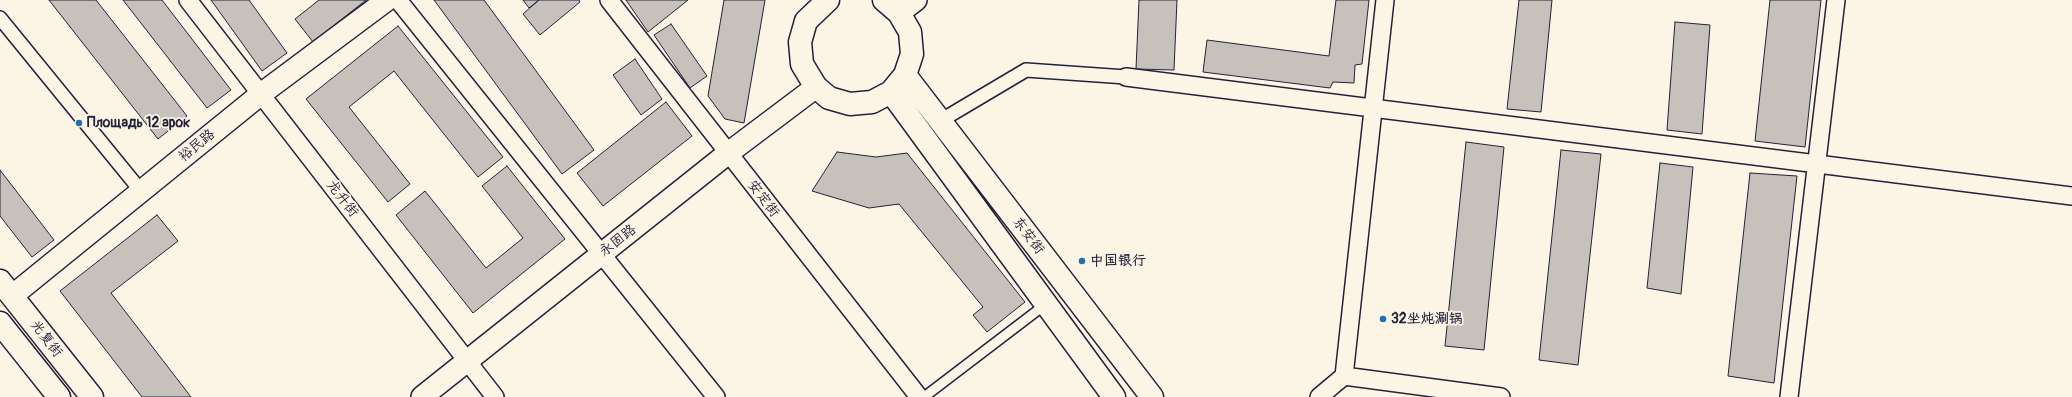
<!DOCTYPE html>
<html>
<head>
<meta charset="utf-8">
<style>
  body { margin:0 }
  canvas { display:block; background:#fcf5e5 }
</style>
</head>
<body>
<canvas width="2072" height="397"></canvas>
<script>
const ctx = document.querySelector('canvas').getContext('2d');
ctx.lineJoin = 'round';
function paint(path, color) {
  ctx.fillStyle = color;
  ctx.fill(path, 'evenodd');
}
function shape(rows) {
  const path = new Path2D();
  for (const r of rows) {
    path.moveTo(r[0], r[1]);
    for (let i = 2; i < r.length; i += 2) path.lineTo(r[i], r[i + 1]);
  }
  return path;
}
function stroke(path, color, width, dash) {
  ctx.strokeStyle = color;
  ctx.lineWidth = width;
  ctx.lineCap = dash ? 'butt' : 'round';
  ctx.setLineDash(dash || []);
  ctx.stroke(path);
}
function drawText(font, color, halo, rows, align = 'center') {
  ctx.font = font + ' Pangolin,"LXGW WenKai TC",sans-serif';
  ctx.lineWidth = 3.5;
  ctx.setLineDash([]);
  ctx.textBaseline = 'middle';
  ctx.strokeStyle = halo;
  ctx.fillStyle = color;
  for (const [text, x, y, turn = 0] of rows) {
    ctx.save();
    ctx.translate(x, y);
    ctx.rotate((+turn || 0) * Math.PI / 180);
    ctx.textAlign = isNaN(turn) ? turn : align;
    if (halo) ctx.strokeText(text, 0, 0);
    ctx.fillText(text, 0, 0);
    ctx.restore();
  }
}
const building = shape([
  [49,0,96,0,187,116,158,139,49,0],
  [123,0,162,0,231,90,207,108,123,0],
  [211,0,249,0,287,53,262,71,211,0],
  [319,0,366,0,313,42,295,19,319,0],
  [434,0,484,0,594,150,562,174,434,0],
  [523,0,539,0,529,8,523,0],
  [539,0,579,0,580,2,540,35,523,14,539,0],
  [626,0,688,0,648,32,626,0],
  [724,0,765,0,744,123,725,119,708,96,724,0],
  [1139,0,1177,0,1174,70,1136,69,1139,0],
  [1336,0,1369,0,1362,64,1355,65,1354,83,1333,82,1330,88,1203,72,1207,40,1329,56,1336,0],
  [1519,0,1552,0,1541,112,1507,109,1519,0],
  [1770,0,1821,0,1805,147,1755,141,1770,0],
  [1675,22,1710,25,1702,134,1667,130,1675,22],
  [671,24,707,76,690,88,654,35,671,24],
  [398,26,503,157,478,177,394,71,349,107,410,184,388,202,306,99,398,26],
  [635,59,662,99,641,115,613,75,635,59],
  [666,102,692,136,603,206,577,173,666,102],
  [1466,142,1504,147,1484,350,1445,346,1466,142],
  [1561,150,1601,154,1578,365,1539,360,1561,150],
  [837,152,876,157,907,153,1025,302,987,332,973,315,983,307,899,204,869,208,812,191,837,152],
  [1660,163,1693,167,1681,294,1647,288,1660,163],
  [507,166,565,239,473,313,396,215,425,191,486,268,523,238,482,186,507,166],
  [0,170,54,240,32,257,0,216,0,170],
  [1750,173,1797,176,1774,383,1728,376,1750,173],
  [157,215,178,241,111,293,191,397,142,397,60,291,157,215]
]);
paint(building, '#c6c1bb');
stroke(building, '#22223b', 1);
const service = shape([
  [924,397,1046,304]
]);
const pedestrian = shape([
  [0,18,141,191],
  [940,121,1026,70,1126,77]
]);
const minor = shape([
  [188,0,495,397],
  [398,0,716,397],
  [609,0,919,397],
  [1126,77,2072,196],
  [1344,376,1501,397],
  [1319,397,1344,376,1385,0],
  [1789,397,1836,0]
]);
const tertiary = shape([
  [899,13,916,0],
  [12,296,261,94,387,0],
  [422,397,727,154,816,87]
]);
const secondary = shape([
  [828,0,806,21,800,42,802,64,816,87,829,98,850,104,872,102,891,92,905,75,912,54,910,32,899,13,884,0],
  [905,75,1152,397],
  [891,92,1114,397],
  [0,281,92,397],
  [0,323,59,397]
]);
stroke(service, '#22223b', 12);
stroke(pedestrian, '#22223b', 16);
stroke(minor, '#22223b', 20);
stroke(tertiary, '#22223b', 24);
stroke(secondary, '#22223b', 25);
stroke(service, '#fcf5e5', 9);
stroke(pedestrian, '#fcf5e5', 13);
stroke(minor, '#fcf5e5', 17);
stroke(tertiary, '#fcf5e5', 21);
stroke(secondary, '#fcf5e5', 22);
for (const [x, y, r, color] of [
  [79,123,4,"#1f6fb2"],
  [1082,261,4,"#1f6fb2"],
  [1383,319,4,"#1f6fb2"]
]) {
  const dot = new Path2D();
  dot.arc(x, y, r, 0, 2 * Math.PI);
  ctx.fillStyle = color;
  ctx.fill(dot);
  stroke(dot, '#fcf5e5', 1.5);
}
drawText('bold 14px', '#22223b', '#fcf5e5', [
  ["Площадь 12 арок",87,123],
  ["中国银行",1090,261],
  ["32坐炖涮锅",1391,319]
], 'left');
drawText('14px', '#22223b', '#fcf5e5', [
  ["裕民路",197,146,-39],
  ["龙升街",342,199,52],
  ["安定街",763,199,52],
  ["东安街",1028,236,53],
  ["永固路",618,241,-38],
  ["光复街",46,339,52]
]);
</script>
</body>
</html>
